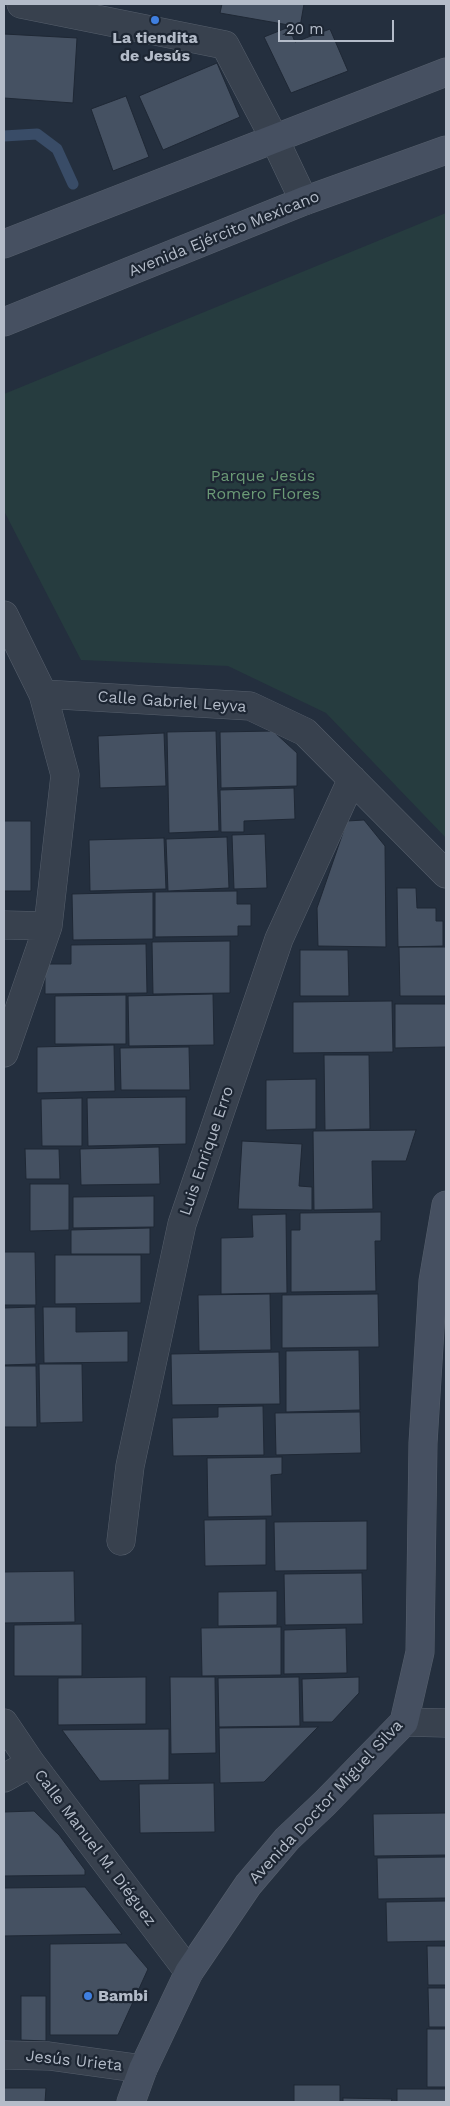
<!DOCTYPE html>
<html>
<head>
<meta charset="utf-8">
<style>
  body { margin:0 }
  #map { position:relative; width:450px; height:2106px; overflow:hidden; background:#242f3e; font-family:"Work Sans",sans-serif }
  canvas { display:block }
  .frame { position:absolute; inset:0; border:5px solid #b4bcc9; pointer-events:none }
  .scale { position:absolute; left:278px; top:20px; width:116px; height:22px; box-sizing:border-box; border:2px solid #b4bcc9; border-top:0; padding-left:6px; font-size:15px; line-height:18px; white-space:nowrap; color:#b4bcc9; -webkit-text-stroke:4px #1d2633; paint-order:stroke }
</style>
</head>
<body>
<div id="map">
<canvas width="450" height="2106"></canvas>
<div class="frame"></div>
<div class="scale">20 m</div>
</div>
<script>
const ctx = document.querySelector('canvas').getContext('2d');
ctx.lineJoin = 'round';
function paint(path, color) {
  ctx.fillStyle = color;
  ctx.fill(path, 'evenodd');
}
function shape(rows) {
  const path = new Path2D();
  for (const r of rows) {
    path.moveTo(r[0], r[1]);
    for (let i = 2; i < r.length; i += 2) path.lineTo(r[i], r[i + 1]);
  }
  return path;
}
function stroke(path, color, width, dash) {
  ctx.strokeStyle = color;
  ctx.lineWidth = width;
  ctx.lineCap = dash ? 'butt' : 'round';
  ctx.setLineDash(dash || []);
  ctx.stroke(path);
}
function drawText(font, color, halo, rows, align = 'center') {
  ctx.font = font + ' "Work Sans",sans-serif';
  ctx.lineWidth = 4.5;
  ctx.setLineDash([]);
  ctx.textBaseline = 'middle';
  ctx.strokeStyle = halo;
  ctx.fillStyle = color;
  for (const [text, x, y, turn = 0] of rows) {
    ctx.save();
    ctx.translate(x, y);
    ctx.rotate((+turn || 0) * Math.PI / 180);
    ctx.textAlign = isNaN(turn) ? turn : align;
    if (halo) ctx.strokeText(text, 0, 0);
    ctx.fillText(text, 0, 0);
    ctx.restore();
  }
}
paint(shape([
  [446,213,446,838,326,713,228,666,81,660,4,511,4,394]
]), '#263c3f');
stroke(shape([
  [4,136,37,134,57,149,73,184]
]), '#394c67', 11);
const building = shape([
  [222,4,304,4,300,27,220,13,222,4],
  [289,27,295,42,330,29,348,71,291,93,264,37,289,27],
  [4,34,77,38,73,103,4,98,4,34],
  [217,63,240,117,163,150,139,96,217,63],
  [126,96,149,157,113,171,91,109,126,96],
  [216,731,219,831,169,833,167,732,216,731],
  [273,731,297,753,297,786,221,788,220,732,273,731],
  [164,733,166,786,100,788,98,736,164,733],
  [294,788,295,819,244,821,244,832,221,832,220,790,294,788],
  [364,820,385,846,386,947,318,946,317,908,347,821,364,820],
  [4,821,31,821,31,891,4,891,4,821],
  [265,834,267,888,234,889,232,835,265,834],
  [227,837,229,888,168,891,166,839,227,837],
  [164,838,166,889,90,891,89,840,164,838],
  [397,888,416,888,417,908,436,908,436,921,443,921,443,946,398,947,397,888],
  [237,891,237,904,251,904,251,926,238,926,238,936,155,937,155,892,237,891],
  [153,892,153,939,73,940,72,894,153,892],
  [230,941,230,993,153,994,152,942,230,941],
  [146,944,147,993,45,994,45,964,71,964,71,945,146,944],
  [399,947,446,947,446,996,400,996,399,947],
  [300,950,348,950,349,996,300,996,300,950],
  [213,994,214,1045,129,1046,128,996,213,994],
  [126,995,126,1044,55,1044,55,996,126,995],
  [392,1001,393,1052,293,1053,293,1002,392,1001],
  [395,1004,446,1004,446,1047,395,1048,395,1004],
  [114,1045,115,1091,37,1093,37,1047,114,1045],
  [189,1047,190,1090,121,1090,120,1048,189,1047],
  [324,1055,369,1055,370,1129,325,1130,324,1055],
  [316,1079,316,1129,266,1130,266,1080,316,1079],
  [186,1097,186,1144,88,1146,87,1098,186,1097],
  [82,1098,82,1146,42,1146,41,1099,82,1098],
  [416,1130,406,1161,372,1161,373,1209,314,1210,313,1131,416,1130],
  [242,1141,302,1144,299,1186,312,1187,312,1210,238,1209,242,1141],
  [159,1147,160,1184,81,1185,80,1149,159,1147],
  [25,1149,59,1149,60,1179,26,1179,25,1149],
  [30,1184,69,1184,69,1230,30,1231,30,1184],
  [154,1196,154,1227,73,1228,73,1197,154,1196],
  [381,1212,381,1241,375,1241,376,1291,291,1292,291,1230,300,1230,300,1213,381,1212],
  [286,1214,287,1293,221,1294,221,1238,253,1237,252,1215,286,1214],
  [150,1228,150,1254,71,1254,71,1230,150,1228],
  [4,1252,35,1252,36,1305,4,1305,4,1252],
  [55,1255,141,1255,141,1303,55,1304,55,1255],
  [270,1294,271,1350,199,1351,198,1295,270,1294],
  [378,1294,379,1347,282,1348,282,1295,378,1294],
  [35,1307,36,1364,4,1365,4,1308,35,1307],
  [43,1307,76,1307,76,1332,128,1331,128,1362,44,1363,43,1307],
  [359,1350,360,1410,286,1412,286,1351,359,1350],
  [279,1352,280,1404,172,1405,171,1354,279,1352],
  [39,1364,82,1364,83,1422,40,1423,39,1364],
  [4,1366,36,1366,37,1427,4,1427,4,1366],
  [263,1406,264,1455,173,1456,172,1418,218,1417,218,1407,263,1406],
  [360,1412,361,1453,276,1455,275,1413,360,1412],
  [282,1457,282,1474,271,1475,272,1516,208,1517,207,1458,282,1457],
  [266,1519,266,1565,205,1566,204,1520,266,1519],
  [367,1521,367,1570,275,1571,274,1522,367,1521],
  [74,1571,75,1622,4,1623,4,1572,74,1571],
  [362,1573,363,1624,285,1625,284,1574,362,1573],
  [277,1591,277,1625,218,1626,218,1592,277,1591],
  [82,1624,82,1676,14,1676,14,1625,82,1624],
  [281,1627,281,1675,202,1676,201,1628,281,1627],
  [346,1628,347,1673,284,1674,284,1630,346,1628],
  [146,1677,146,1724,58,1725,58,1678,146,1677],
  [170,1677,215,1677,216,1753,171,1754,170,1677],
  [299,1677,300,1726,219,1727,218,1678,299,1677],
  [359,1677,359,1693,332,1722,303,1722,302,1679,359,1677],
  [318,1727,264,1782,220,1783,219,1728,318,1727],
  [169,1729,169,1780,100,1781,62,1730,169,1729],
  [214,1783,215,1832,140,1833,139,1784,214,1783],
  [34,1811,59,1835,85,1870,85,1875,4,1876,4,1812,34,1811],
  [446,1813,446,1855,374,1856,373,1814,446,1813],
  [446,1857,446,1898,378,1899,377,1858,446,1857],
  [85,1887,122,1934,4,1936,4,1888,85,1887],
  [446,1901,446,1941,387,1942,386,1902,446,1901],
  [126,1943,148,1969,118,2035,50,2035,50,1944,126,1943],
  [427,1946,446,1946,446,1985,428,1985,427,1946],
  [428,1988,446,1988,446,2027,429,2027,428,1988],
  [21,1996,46,1996,46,2041,21,2040,21,1996],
  [427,2029,446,2029,446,2087,427,2087,427,2029],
  [294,2085,340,2085,340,2102,294,2102,294,2085],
  [4,2088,46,2088,45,2102,4,2102,4,2088],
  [397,2089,446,2089,446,2102,397,2102,397,2089],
  [343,2098,392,2099,391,2102,343,2102,343,2098]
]);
paint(building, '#455162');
stroke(building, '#1f2835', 1);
const street = shape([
  [21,4,225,45,274,138,304,201],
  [4,615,43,694,65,775,48,926,4,1053],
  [43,694,250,706,305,732,446,874],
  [4,925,48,926],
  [121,1541,130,1466,182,1224,279,939,352,779],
  [404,1722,446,1723],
  [4,1723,31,1763,189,1972],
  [4,1778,31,1763],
  [4,2055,49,2056,143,2069]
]);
const secondary = shape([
  [4,244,446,72],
  [4,322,304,201,446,150],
  [131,2102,143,2069,189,1972,248,1885,287,1839,325,1803,404,1722,420,1652,423,1443,433,1281,446,1205]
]);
stroke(street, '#565f6c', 29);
stroke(secondary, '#565f6c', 29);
stroke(street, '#38414e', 28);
stroke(secondary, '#465061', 28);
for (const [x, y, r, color] of [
  [155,20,5,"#3f7fe0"],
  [88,1996,5,"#3f7fe0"]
]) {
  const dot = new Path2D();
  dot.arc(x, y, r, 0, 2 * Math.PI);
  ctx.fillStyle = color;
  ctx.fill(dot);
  stroke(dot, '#1d2633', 2);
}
drawText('bold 16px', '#b4bcc9', '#1d2633', [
  ["La tiendita",155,38],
  ["de Jesús",155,56],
  ["Bambi",98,1996,"left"]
]);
drawText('16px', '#b4bcc9', '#1d2633', [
  ["Avenida Ejército Mexicano",224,234,-22],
  ["Calle Gabriel Leyva",172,702,4],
  ["Luis Enrique Erro",207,1151,-71],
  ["Avenida Doctor Miguel Silva",326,1802,-47],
  ["Calle Manuel M. Diéguez",95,1848,53],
  ["Jesús Urieta",74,2061,6]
]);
drawText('16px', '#6b9a76', '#1d2633', [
  ["Parque Jesús",263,476],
  ["Romero Flores",263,494]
]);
</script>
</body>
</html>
